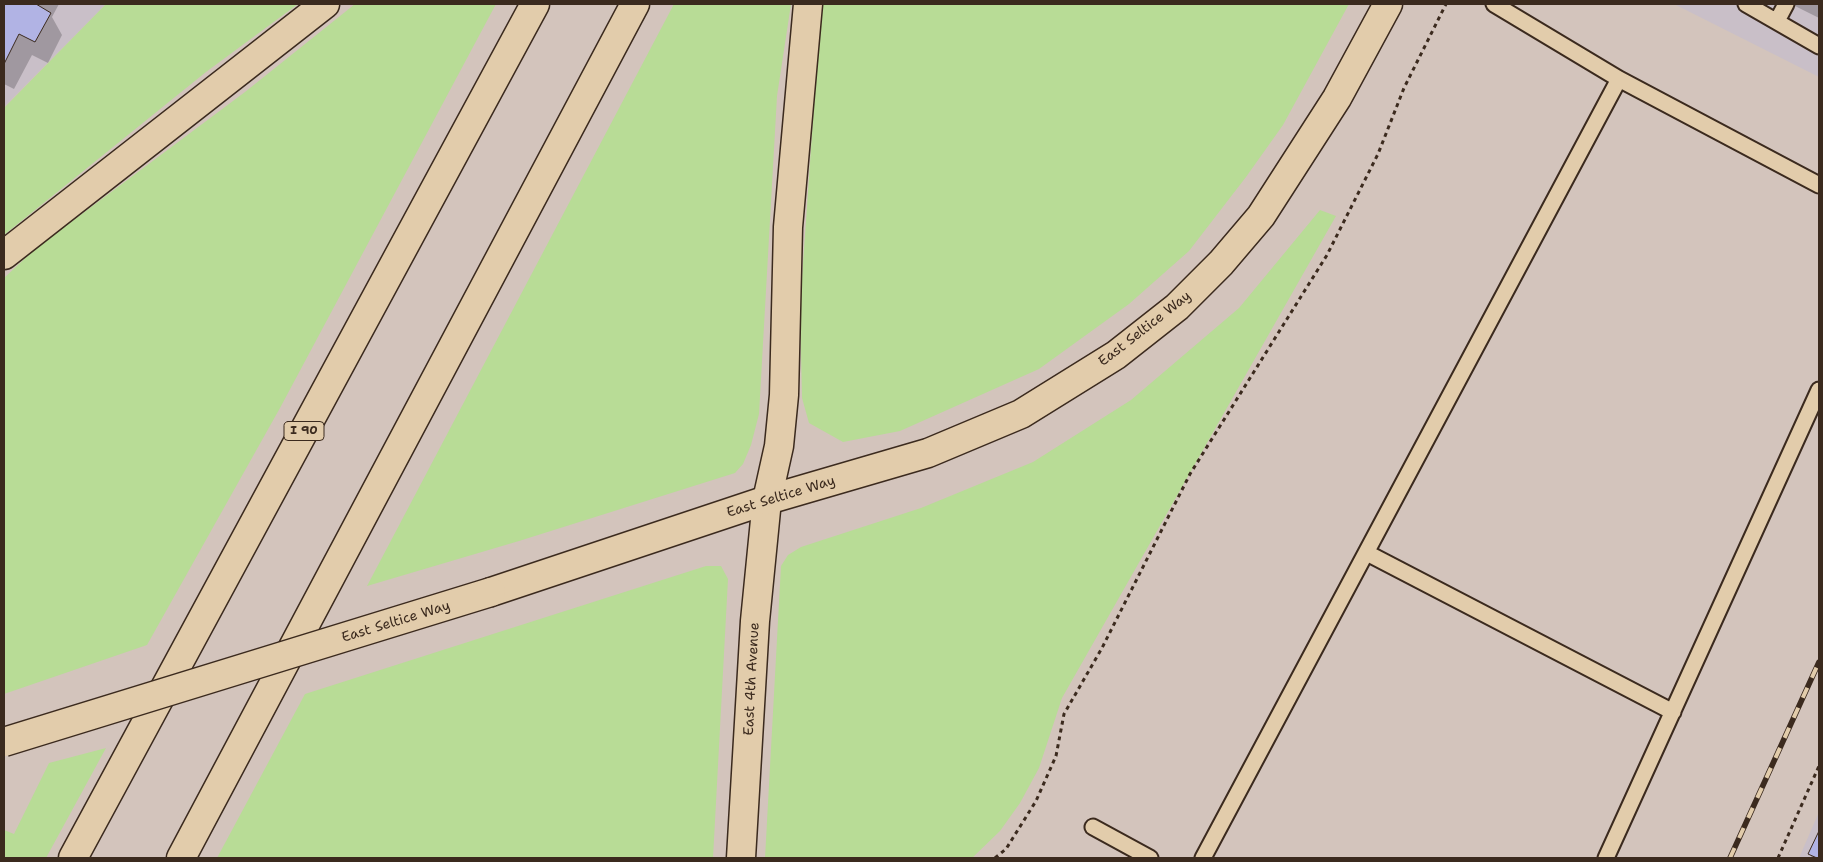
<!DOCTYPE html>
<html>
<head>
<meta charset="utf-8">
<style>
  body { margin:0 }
  #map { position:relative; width:1823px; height:862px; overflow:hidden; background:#d3c4bc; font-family:"Shantell Sans",sans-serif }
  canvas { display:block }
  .frame { position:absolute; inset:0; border:5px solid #3b2a1e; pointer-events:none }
</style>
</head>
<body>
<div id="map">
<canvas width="1823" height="862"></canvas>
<div class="frame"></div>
</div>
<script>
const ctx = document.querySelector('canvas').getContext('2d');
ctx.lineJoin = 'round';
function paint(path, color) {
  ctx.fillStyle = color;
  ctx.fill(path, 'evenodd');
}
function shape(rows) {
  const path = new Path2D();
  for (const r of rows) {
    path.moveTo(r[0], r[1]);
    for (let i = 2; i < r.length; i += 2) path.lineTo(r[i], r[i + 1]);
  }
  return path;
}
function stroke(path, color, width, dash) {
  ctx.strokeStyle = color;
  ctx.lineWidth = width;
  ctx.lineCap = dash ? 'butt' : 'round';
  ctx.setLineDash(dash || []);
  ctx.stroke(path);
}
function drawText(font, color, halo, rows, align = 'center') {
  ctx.font = font + ' "Shantell Sans",sans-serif';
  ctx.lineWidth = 4;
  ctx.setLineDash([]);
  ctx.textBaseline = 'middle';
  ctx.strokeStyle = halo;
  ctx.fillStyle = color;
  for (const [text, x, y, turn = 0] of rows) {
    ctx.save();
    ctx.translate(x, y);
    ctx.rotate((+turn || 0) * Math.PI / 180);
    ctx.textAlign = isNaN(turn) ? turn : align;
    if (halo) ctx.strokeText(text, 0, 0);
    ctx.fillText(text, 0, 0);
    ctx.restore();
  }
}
paint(shape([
  [4,4,106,4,4,107],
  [1674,4,1819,4,1819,77],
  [1819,812,1819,858,1799,858]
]), '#c9bfc8');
paint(shape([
  [106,4,298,4,206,72,4,235,4,108],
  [355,4,496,4,280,408,147,645,4,694,4,278,35,249,245,92],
  [674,4,791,4,777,96,759,414,751,445,743,464,735,473,519,541,367,586],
  [821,4,1349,4,1283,125,1246,177,1189,251,1129,304,1039,369,900,431,843,442,809,423,802,398,800,307],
  [1320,210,1336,216,1062,698,1039,768,1020,803,1000,831,972,858,765,858,781,566,788,555,801,547,921,508,1033,462,1131,400,1239,308],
  [706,566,721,566,728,579,713,858,217,858,305,694],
  [106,748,46,858,4,858,4,830,14,834,49,763]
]), '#b8dc96');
paint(shape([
  [4,4,59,4,52,17,62,35,48,63,32,55,14,89,4,84],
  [1791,4,1819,4,1819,18],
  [1819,834,1819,858,1812,858,1810,854]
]), '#0003');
const building = shape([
  [4,4,36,4,51,13,35,42,19,34,4,64,4,4],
  [1819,831,1819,858,1817,858,1808,854,1819,831]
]);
paint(building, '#b1b3e4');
stroke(building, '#3b2a1e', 1);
const lane = shape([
  [1494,4,1619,79,1819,185],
  [1746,4,1819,46],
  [1777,21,1786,4],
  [1367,553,1673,712],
  [1093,827,1150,858],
  [1203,858,1619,79],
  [1606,858,1819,390]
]);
const secondary = shape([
  [741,858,755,621,767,500]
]);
const primary = shape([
  [491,592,767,500,928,453,1021,414,1116,355,1177,307,1221,263,1261,216,1337,98,1388,4]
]);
const highway = shape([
  [4,255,325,4],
  [767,500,779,446,784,395,788,227,808,4],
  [73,858,535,4],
  [181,858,635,4]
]);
stroke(lane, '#3b2a1e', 19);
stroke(secondary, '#3b2a1e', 31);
stroke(primary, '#3b2a1e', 31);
stroke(highway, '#3b2a1e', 31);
stroke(shape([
  [995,858,1006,849,1036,801,1056,756,1064,714,1102,648,1190,474,1327,255,1378,154,1404,88,1446,4],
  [1778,858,1819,766]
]), '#3b2a1e', 3, [4, 4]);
stroke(lane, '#e2ccab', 15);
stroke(secondary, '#e2ccab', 28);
stroke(primary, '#e2ccab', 28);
stroke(highway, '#e2ccab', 28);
const rail = shape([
  [1730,858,1819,662]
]);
stroke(rail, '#3b2a1e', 5.5);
stroke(rail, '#e2ccab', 4, [11]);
const primaryBridge = shape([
  [4,742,491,592]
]);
stroke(primaryBridge, '#3b2a1e', 31, []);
stroke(primaryBridge, '#e2ccab', 28);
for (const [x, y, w] of [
  [304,431,40]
]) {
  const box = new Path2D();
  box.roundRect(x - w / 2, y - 9.5, w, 19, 4);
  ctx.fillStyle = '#e2ccab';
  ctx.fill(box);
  stroke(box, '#3b2a1e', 1);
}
drawText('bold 12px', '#3b2a1e', null, [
  ["I 90",304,431]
]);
drawText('14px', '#3b2a1e', '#e2ccab', [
  ["East Seltice Way",1145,329,-38],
  ["East Seltice Way",781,497,-17],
  ["East Seltice Way",396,622,-17],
  ["East 4th Avenue",752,679,-87]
]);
</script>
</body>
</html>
